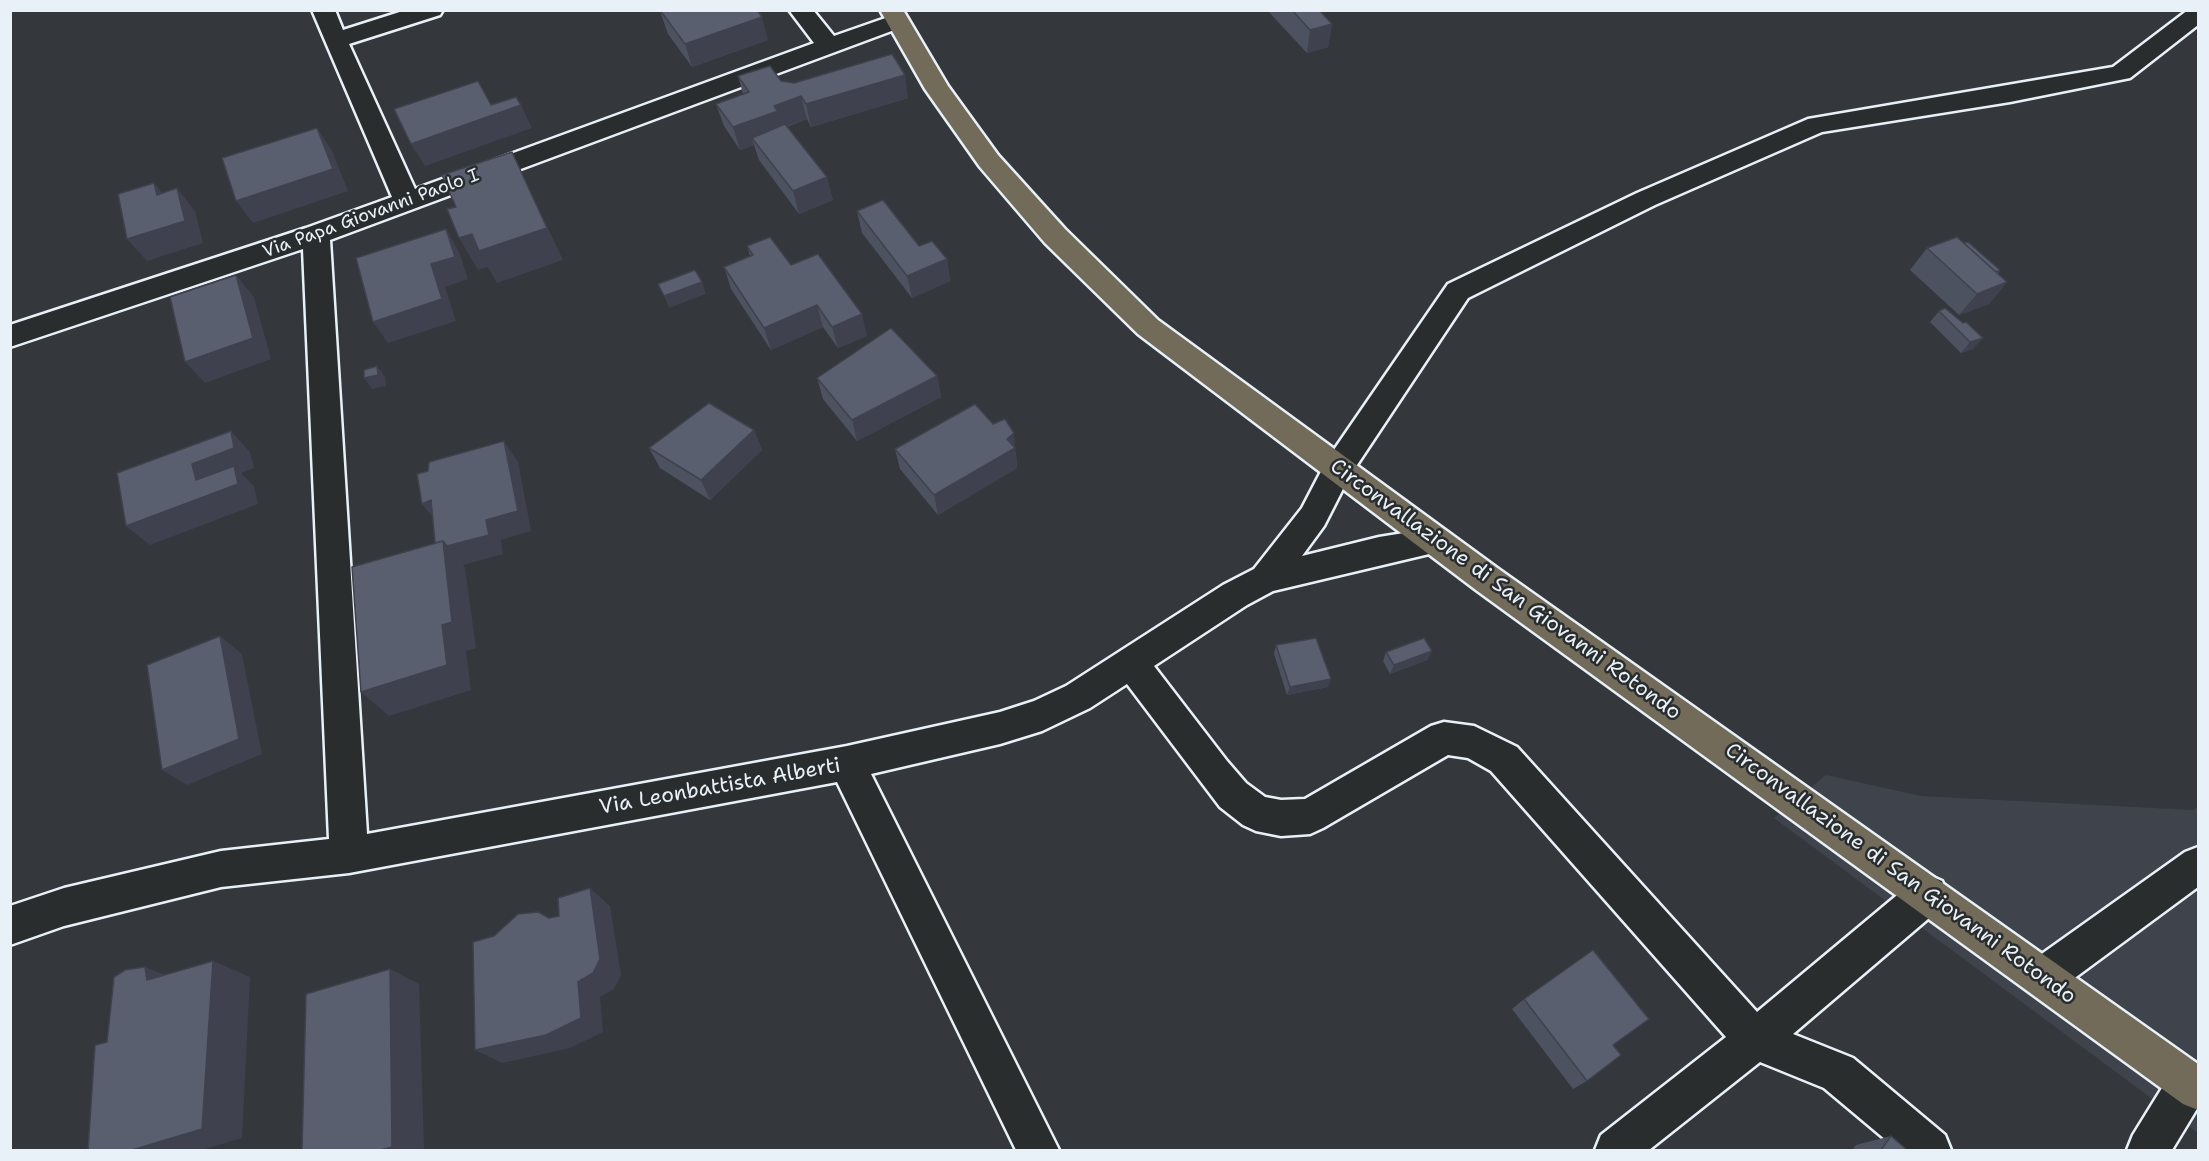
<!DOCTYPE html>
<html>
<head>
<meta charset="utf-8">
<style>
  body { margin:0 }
  #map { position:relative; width:2209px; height:1161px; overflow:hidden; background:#34373b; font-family:"Shantell Sans",sans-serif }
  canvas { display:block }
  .frame { position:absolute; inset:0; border:12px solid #e8f1f8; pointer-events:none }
</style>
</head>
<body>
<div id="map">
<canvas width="2209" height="1161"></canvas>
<div class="frame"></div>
</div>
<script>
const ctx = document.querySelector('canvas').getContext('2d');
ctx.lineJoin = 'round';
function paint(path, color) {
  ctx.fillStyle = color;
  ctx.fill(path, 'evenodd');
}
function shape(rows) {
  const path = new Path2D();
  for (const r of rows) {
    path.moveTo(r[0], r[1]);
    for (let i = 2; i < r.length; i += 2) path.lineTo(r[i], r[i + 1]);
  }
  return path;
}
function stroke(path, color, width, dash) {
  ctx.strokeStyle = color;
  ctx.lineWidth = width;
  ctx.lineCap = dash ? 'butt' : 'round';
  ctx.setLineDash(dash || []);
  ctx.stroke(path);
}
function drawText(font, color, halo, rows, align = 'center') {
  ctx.font = font + ' "Shantell Sans",sans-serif';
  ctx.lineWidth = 5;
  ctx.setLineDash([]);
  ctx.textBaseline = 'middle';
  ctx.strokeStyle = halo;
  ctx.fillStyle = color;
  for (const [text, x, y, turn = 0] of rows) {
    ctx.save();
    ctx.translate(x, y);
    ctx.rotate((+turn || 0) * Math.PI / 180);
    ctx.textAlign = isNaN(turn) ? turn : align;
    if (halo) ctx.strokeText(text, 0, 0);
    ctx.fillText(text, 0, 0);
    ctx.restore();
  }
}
paint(shape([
  [1826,775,1921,796,2193,810,2198,807,2198,1133,1774,818]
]), '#3f434b');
const minor = shape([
  [312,10,335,10,343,30,406,10,443,10,440,15,349,44,415,189,814,43,789,10,813,10,834,36,897,14,905,16,909,21,905,26,330,240,367,834,847,746,1000,712,1034,701,1066,686,1223,585,1254,569,1302,508,1327,460,1448,284,1637,193,1808,119,2113,67,2188,10,2198,10,2198,25,2130,78,2010,102,1822,132,1655,205,1468,298,1349,477,1324,526,1302,556,1379,537,1435,528,1446,532,1451,541,1446,550,1273,591,1247,605,1154,666,1227,761,1246,783,1265,797,1281,800,1305,799,1431,726,1444,722,1474,726,1517,747,1757,1012,1914,881,1928,875,1942,881,1947,894,1942,907,1793,1034,1853,1058,1945,1135,1951,1150,1898,1150,1824,1088,1760,1062,1649,1150,1595,1150,1601,1135,1726,1037,1491,771,1468,758,1448,755,1323,828,1310,834,1281,836,1256,831,1243,825,1220,807,1127,684,1090,708,1042,731,1000,744,871,774,1059,1150,1016,1150,837,782,349,873,221,887,64,926,10,945,10,906,64,888,221,851,329,839,303,249,10,347,10,325,306,228,392,197,312,10],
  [2198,847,2198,887,2057,991,2043,997,2029,991,2023,977,2029,963,2185,852,2198,847],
  [2190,1061,2198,1065,2198,1107,2172,1150,2127,1150,2133,1135,2175,1067,2190,1061]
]);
const major = shape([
  [880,10,903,10,948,86,998,155,1065,229,1158,320,1500,570,2198,1064,2198,1110,2183,1104,1476,590,1138,334,1045,243,980,167,925,89,880,10]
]);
stroke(minor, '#e8f1f8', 5);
stroke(major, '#e8f1f8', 5);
paint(minor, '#2a2d2e');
paint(major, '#736b5a');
paint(shape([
  [1267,10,1319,10,1332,24,1328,47,1307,53],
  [660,11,768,40,692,67,668,34],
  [738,76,908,98,811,127,807,119,787,127,833,200,799,214,759,160,754,145,740,150,724,126,716,104,743,94],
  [857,211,919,246,947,259,950,281,912,298,862,233],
  [1964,243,2000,270,1998,274,2007,282,1989,304,1959,315,1910,270,1927,248],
  [747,246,867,336,838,348,823,327,771,350,731,289,724,267,750,256],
  [1939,311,1963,323,1973,349,1961,353,1930,322],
  [937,376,941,397,857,441,823,399,817,378],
  [993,424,1016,453,1017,468,938,515,900,469,895,449],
  [754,430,762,450,710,500,660,468,649,448],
  [1276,645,1328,687,1287,695,1274,654],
  [1432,651,1427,660,1390,674,1383,661,1386,652],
  [1524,999,1613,1045,1587,1081,1573,1089,1512,1009],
  [1891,1136,1907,1150,1852,1150,1856,1145]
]), '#4d5260');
paint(shape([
  [762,17,768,40,692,67,685,44],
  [1332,24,1328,47,1307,53,1310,30],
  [905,75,908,98,811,127,806,104],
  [801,96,807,119,782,128,752,138,754,145,740,150,733,127,774,106],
  [521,105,532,128,425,166,411,144],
  [317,128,332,151,348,191,253,223,236,201],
  [512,152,563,260,497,283,488,267,478,270,459,238],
  [827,177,833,200,799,214,793,191],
  [154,183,173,206,157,195],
  [177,188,195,211,203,243,147,261,127,239],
  [446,229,459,252,468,279,445,287,456,321,388,343,373,322],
  [947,259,950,281,912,298,907,276],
  [236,275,254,297,271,359,205,383,185,362],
  [702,282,706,294,669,308,664,296],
  [2007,282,1989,304,1959,315,1977,294],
  [817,305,823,327,771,350,764,328],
  [862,314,867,336,838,348,832,327],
  [1983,338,1973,349,1961,353,1970,342],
  [377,366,385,377,386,386,372,389,364,378],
  [937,376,941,397,857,441,852,420],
  [754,430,762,450,710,500,701,480],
  [231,431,250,452,254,468,241,473,254,486,258,504,150,545,126,526,196,480,192,464],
  [1014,433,1017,468,938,515,934,495,1007,439],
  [504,441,518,462,531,531,501,540,503,554,463,565,465,568,476,648,466,651,471,690,389,716,361,692,442,625,443,541,486,520],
  [431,500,438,524,422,504],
  [220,636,242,654,262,754,187,785,162,770],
  [1432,651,1427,660,1390,674,1394,665],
  [1331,679,1328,687,1287,695,1290,687],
  [590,888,610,906,621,975,614,989,600,997,603,1032,570,1048,502,1063,475,1050,578,982],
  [213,961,250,977,242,1138,202,1150,132,1150],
  [145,967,185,983,147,980],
  [390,969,419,984,424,1150,380,1150]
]), '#3f424e');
const building = shape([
  [660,10,757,10,762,17,685,44,660,10],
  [1292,10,1319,10,1332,24,1310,30,1292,10],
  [892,54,905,75,806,104,801,96,774,106,778,111,733,127,716,104,749,92,738,76,770,66,781,81,794,83,892,54],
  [478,81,491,105,516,97,521,105,411,144,394,109,478,81],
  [785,124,827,177,793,191,752,138,785,124],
  [317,128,333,169,236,201,222,158,317,128],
  [512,152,547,228,479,251,472,234,459,238,447,209,456,207,442,175,512,152],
  [154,183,157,195,177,188,185,221,127,239,118,194,154,183],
  [883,200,919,246,932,241,947,259,907,276,857,211,883,200],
  [446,229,455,257,431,264,442,299,373,322,356,258,446,229],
  [770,237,791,265,818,254,862,314,832,327,817,305,764,328,724,267,753,255,747,246,770,237],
  [1957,237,2007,282,1977,294,1927,248,1957,237],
  [1968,242,2000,270,1996,272,1964,243,1968,242],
  [695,270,702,282,664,296,658,284,695,270],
  [236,275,253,338,185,362,170,297,236,275],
  [1945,308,1963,323,1966,322,1983,338,1970,342,1939,311,1945,308],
  [891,328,937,376,852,420,817,378,891,328],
  [377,366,378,375,364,378,364,370,377,366],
  [709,403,754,430,701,480,649,448,709,403],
  [975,404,993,424,1005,419,1014,433,1007,439,1015,448,934,495,895,449,975,404],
  [231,431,234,448,192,464,196,480,234,466,238,484,126,526,117,473,231,431],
  [504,441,518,511,486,520,489,535,447,546,443,541,435,543,431,500,422,504,417,474,428,471,429,462,504,441],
  [443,541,452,622,442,625,447,665,361,692,352,567,443,541],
  [220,636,239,739,162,770,147,665,220,636],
  [1316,638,1331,679,1290,687,1276,645,1316,638],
  [1424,638,1432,651,1394,665,1386,652,1424,638],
  [590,888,600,959,593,973,578,982,581,1018,546,1035,475,1050,473,942,494,936,518,914,538,912,549,918,559,916,558,898,590,888],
  [1593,950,1649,1019,1613,1045,1621,1055,1587,1081,1524,999,1593,950],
  [213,961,202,1129,132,1150,88,1150,95,1045,107,1042,114,977,125,970,145,967,147,980,213,961],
  [390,969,392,1147,380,1150,302,1150,306,994,390,969],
  [1891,1136,1907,1150,1881,1150,1891,1136]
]);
paint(building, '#5a5f70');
stroke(building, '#3f424e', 1.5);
drawText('18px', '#e8f1f8', '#2a2d2e', [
  ["Via Papa Giovanni Paolo I",371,214,-20]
]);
drawText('21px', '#e8f1f8', '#2a2d2e', [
  ["Circonvallazione di San Giovanni Rotondo",1505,590,36],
  ["Via Leonbattista Alberti",720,787,-10],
  ["Circonvallazione di San Giovanni Rotondo",1900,874,36]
]);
</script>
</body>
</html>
